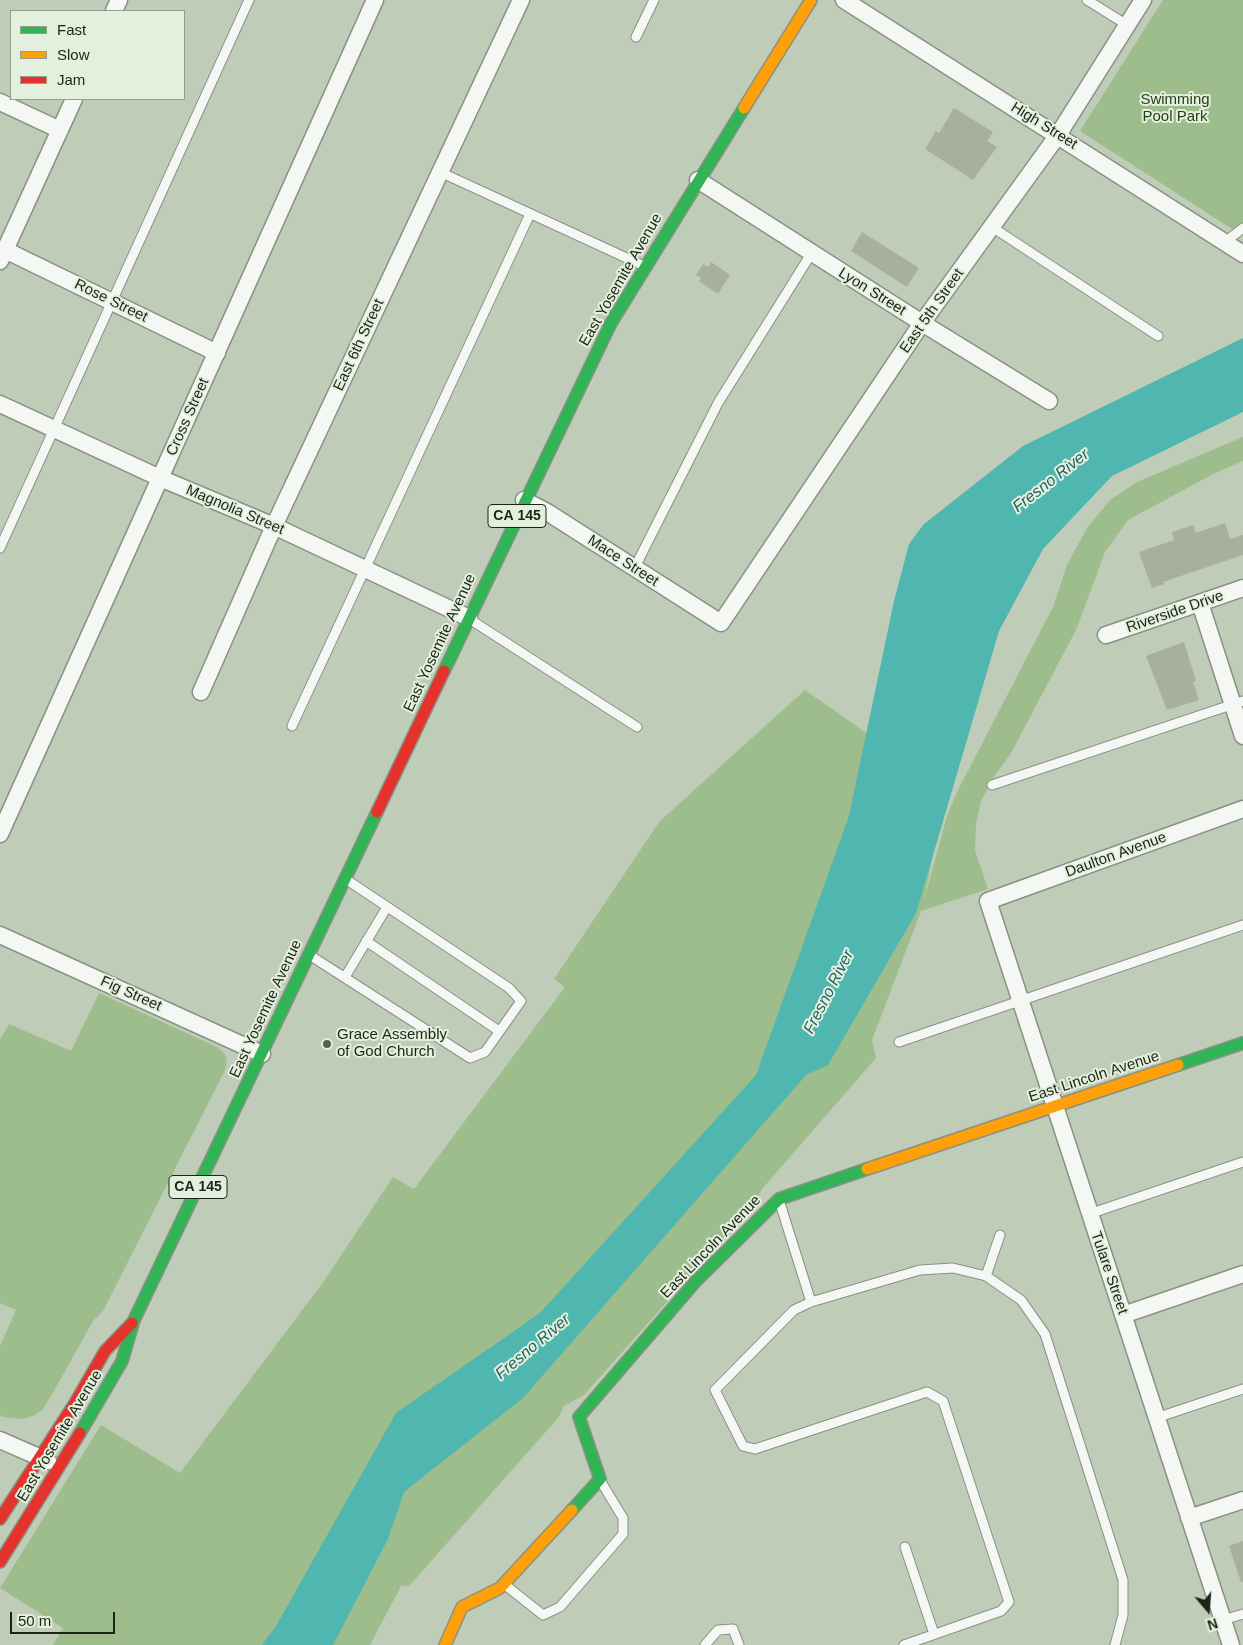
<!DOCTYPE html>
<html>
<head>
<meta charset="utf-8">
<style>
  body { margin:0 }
  #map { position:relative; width:1243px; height:1645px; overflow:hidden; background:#bfccb8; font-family:Arial,sans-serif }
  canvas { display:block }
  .legend { position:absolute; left:10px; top:10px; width:175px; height:90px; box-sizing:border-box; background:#e4f0de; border:1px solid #949e8e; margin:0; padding:6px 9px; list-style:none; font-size:15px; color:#1b2417 }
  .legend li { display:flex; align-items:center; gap:10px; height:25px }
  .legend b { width:25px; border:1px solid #949e8e }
  .north { position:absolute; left:1183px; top:1585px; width:50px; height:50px; -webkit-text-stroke:4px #e4f0de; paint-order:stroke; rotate:162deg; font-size:14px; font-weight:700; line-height:20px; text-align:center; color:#1b2417 }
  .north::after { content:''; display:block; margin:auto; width:18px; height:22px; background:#1b2417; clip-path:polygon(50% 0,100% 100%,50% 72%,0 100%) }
  .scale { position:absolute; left:10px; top:1612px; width:105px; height:22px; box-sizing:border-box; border:2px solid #1b2417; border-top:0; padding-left:6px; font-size:15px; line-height:18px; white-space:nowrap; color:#1b2417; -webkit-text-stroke:4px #e4f0de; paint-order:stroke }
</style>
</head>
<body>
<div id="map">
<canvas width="1243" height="1645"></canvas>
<ul class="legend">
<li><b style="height:6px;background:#30b455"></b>Fast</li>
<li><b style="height:6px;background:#ff9f0a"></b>Slow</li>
<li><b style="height:6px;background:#e5322d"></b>Jam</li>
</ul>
<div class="north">N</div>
<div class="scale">50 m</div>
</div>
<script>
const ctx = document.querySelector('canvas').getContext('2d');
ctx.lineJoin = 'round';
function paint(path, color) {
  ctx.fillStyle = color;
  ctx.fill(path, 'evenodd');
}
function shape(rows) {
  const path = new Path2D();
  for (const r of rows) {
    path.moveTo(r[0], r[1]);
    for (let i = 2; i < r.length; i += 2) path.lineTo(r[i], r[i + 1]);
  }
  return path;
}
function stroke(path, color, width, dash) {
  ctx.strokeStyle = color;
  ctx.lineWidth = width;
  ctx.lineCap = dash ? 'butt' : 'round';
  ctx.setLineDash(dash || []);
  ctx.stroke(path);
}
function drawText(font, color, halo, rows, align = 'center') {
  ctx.font = font + ' Arial,sans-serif';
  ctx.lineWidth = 4;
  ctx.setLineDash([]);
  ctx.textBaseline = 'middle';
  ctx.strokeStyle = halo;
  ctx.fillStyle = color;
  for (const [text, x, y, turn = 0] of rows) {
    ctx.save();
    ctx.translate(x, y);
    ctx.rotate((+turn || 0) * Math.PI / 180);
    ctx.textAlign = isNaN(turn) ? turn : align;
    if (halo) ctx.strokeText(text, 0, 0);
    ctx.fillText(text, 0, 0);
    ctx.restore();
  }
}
paint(shape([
  [1163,0,1243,0,1243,236,1080,131],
  [1243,437,1243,461,1215,473,1128,520,1105,552,1076,630,1010,755,995,775,981,801,976,824,975,851,988,889,921,911,872,1040,876,1058,762,1189,755,1203,584,1395,564,1406,559,1417,409,1586,401,1586,370,1645,53,1645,63,1628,0,1588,101,1425,180,1473,324,1281,393,1177,414,1189,565,987,554,979,659,822,805,690,946,789,924,900,947,816,957,792,1053,607,1067,565,1087,528,1110,500,1137,482],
  [99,993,217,1047,224,1053,227,1060,225,1070,103,1311,93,1321,50,1398,43,1409,35,1415,24,1419,3,1417,0,1415,0,1346,16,1310,0,1303,0,1040,9,1024,71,1051]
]), '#9ebd8d');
paint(shape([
  [1243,338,1243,412,1112,476,1043,549,999,631,916,913,828,1065,806,1075,523,1398,404,1492,388,1539,333,1645,262,1645,276,1626,396,1413,540,1313,756,1075,849,816,894,601,909,544,924,524,1023,446]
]), '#50b6b0');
paint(shape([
  [954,108,993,132,987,141,997,147,973,180,925,149,936,131,939,133],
  [862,232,919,268,907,287,851,251],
  [711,262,730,275,718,294,699,281,701,278,696,275,703,264,708,267],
  [1225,523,1230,539,1243,535,1243,555,1163,582,1164,584,1152,588,1139,552,1174,540,1172,532,1193,525,1196,533],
  [1184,642,1196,681,1193,682,1199,700,1167,710,1146,656],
  [1243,1541,1243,1582,1241,1582,1229,1546]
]), '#a8af9f');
const lane = shape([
  [1087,0,1127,25],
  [636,37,654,0],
  [440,172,644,266],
  [992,227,1158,336],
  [1225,242,1243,228],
  [0,548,249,0],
  [634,569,718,403,811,254],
  [471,620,637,727],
  [292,726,530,214],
  [992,785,1243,701],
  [366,941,499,1031],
  [311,956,470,1058,485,1052,521,1001,509,988,347,880],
  [345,977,387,907],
  [899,1042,1243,925],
  [779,1200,811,1302],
  [1089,1214,1243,1162],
  [986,1276,1000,1235],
  [1156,1418,1243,1389],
  [905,1547,934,1634],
  [504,1584,543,1615,560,1607,623,1534,623,1518,600,1480],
  [1223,1620,1243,1614],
  [705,1645,718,1630,733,1629,739,1645],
  [904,1645,1001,1611,1009,1602,943,1401,927,1392,755,1449,743,1446,715,1390,794,1310,811,1302,920,1270,953,1268,986,1276,1021,1300,1045,1334,1123,1580,1123,1615,1115,1645]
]);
const street = shape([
  [844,0,1243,254],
  [114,11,119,0],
  [0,102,60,130],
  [698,180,922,323,1049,401],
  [5,250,217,353],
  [0,261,74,99],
  [0,404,160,478,274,526,469,618],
  [524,500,547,512,721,623,922,323,1058,135,1143,0],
  [1200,603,1243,736],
  [1106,635,1243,588],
  [201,692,274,526,521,0],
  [0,834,375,0],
  [0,935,262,1054],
  [1123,1315,1243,1274],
  [0,1440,48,1461],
  [1189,1518,1243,1500],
  [1231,1645,988,901,1243,809]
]);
const fast = shape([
  [444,671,611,323,744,108],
  [1178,1065,1243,1043],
  [80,1433,122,1361,134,1320,377,812],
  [572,1510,600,1479,579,1417,696,1281,779,1199,867,1169]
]);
const slow = shape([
  [744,108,811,0],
  [867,1169,1178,1065],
  [445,1645,462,1607,500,1588,572,1510]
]);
const jam = shape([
  [377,812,444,671],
  [0,1519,75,1403,105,1351,132,1323],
  [0,1562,80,1433]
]);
stroke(lane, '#889283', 11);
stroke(street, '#889283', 19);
stroke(fast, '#889283', 14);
stroke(slow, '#889283', 14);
stroke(jam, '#889283', 14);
stroke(lane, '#f5f7f4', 9);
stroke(street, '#f5f7f4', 16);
stroke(fast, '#30b455', 11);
stroke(slow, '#ff9f0a', 11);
stroke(jam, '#e5322d', 11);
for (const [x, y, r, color] of [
  [327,1044,5,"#545f4f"]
]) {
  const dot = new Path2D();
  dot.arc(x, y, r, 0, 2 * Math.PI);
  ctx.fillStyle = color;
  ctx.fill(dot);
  stroke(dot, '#e4f0de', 2);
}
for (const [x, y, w] of [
  [517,516,58],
  [198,1187,58]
]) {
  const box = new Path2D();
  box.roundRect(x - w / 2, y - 11.5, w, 23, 4);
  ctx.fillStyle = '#e4f0de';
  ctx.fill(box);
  stroke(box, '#1b2417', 1);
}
drawText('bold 14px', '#1b2417', null, [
  ["CA 145",517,516],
  ["CA 145",198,1187]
]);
drawText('15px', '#253d18', '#e4f0de', [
  ["Swimming",1175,100],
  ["Pool Park",1175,117]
]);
drawText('15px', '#1b2417', '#e4f0de', [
  ["High Street",1044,126,32],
  ["East Yosemite Avenue",621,280,-60],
  ["Lyon Street",872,292,32],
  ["Rose Street",111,301,26],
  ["East 5th Street",932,311,-55],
  ["East 6th Street",359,345,-65],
  ["Cross Street",188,417,-66],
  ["Magnolia Street",235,510,23],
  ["Mace Street",623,561,33],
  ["Riverside Drive",1175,612,-19],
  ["East Yosemite Avenue",440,643,-65],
  ["Daulton Avenue",1116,855,-20],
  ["Fig Street",131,994,24],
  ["East Yosemite Avenue",266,1009,-65],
  ["East Lincoln Avenue",1094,1077,-18],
  ["East Lincoln Avenue",711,1247,-46],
  ["Tulare Street",1109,1273,71],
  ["East Yosemite Avenue",60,1436,-59]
]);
drawText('15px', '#1b2417', '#e4f0de', [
  ["Grace Assembly",337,1035],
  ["of God Church",337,1052]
], 'left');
drawText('italic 16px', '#1e6363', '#e4f0de', [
  ["Fresno River",1051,481,-38],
  ["Fresno River",829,992,-63],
  ["Fresno River",533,1347,-40]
]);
</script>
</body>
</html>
